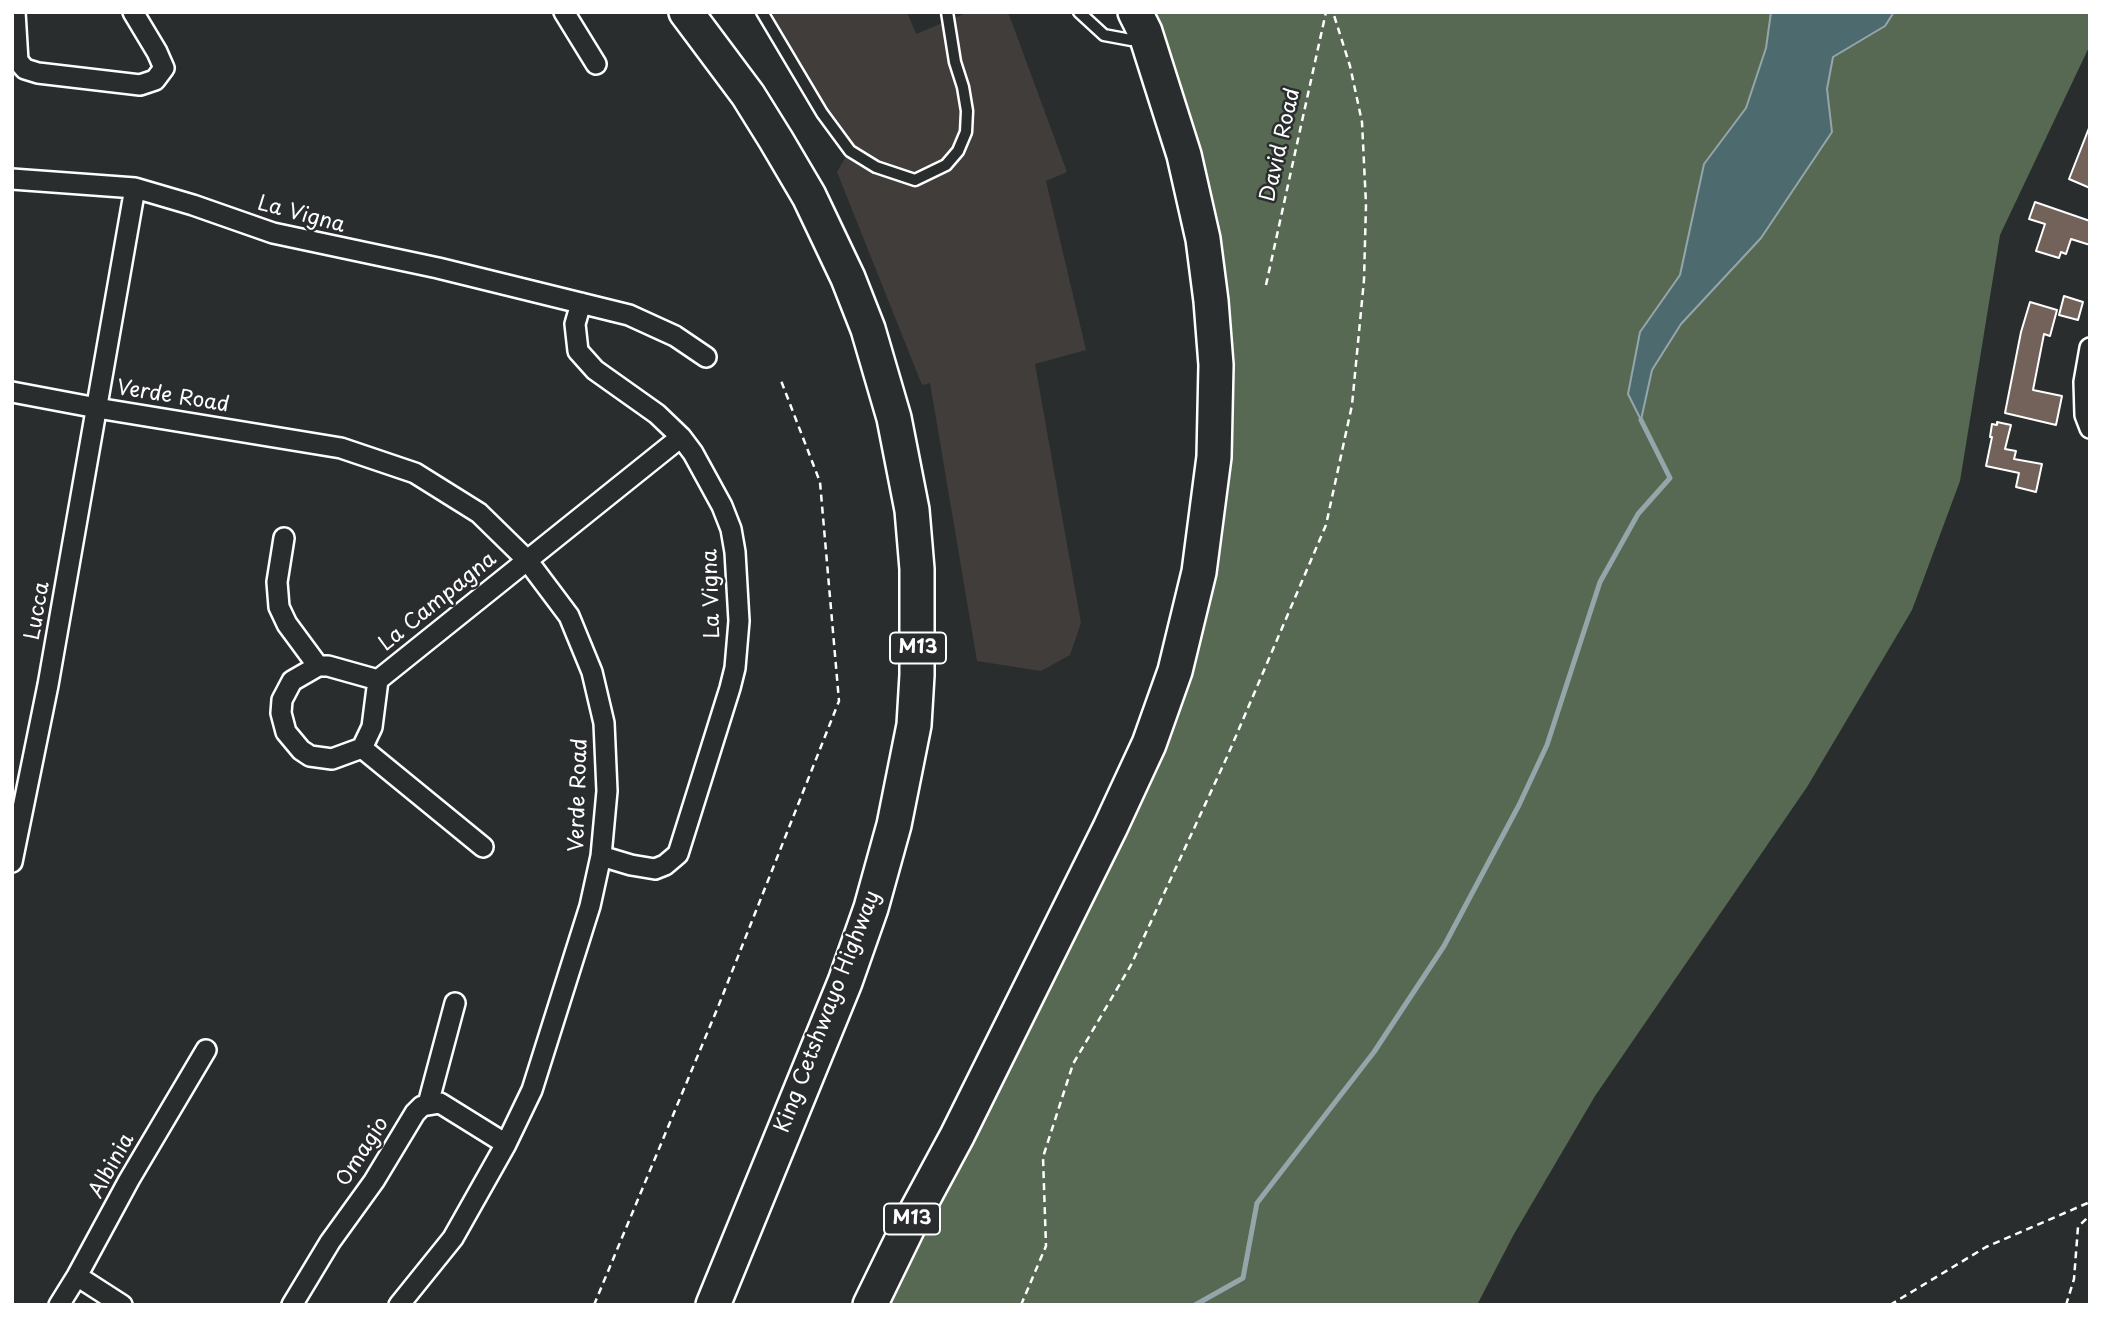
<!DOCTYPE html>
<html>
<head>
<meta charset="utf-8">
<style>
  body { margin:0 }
  #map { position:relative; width:2102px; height:1317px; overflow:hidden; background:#2a2d2e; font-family:"Playpen Sans",sans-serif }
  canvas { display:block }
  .frame { position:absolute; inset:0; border:14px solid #fff; pointer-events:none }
</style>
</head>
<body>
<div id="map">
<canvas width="2102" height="1317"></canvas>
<div class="frame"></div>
</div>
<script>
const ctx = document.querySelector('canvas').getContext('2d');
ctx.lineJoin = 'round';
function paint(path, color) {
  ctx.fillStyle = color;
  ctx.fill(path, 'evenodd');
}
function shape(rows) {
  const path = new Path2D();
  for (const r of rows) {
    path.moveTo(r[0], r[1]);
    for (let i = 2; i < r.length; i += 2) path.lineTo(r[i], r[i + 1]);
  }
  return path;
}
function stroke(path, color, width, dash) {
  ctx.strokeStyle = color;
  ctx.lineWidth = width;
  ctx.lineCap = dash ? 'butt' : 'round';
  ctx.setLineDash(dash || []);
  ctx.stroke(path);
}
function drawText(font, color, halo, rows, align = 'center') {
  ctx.font = font + ' "Playpen Sans",sans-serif';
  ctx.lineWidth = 5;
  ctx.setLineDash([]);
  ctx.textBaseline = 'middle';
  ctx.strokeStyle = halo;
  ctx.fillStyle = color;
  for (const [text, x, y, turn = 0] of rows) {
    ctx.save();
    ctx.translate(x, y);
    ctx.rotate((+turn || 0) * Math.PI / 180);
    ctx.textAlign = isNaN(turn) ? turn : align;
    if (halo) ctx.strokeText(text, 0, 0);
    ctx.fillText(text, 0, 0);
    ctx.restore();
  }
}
paint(shape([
  [762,12,907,12,916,34,969,12,1008,12,1067,172,1046,181,1086,350,1035,364,1081,623,1070,655,1041,671,977,661,930,383,922,385,837,172,849,151]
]), '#403d3b');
paint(shape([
  [1135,12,2090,12,2090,45,2000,235,1960,481,1912,610,1807,787,1595,1096,1514,1234,1477,1305,870,1305,1175,671,1216,365]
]), '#576953');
const water = shape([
  [1771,12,1894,12,1885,26,1833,57,1827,89,1832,132,1761,238,1681,324,1652,370,1641,420,1628,394,1640,332,1680,275,1704,164,1746,108,1766,48,1771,12]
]);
paint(water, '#4d6b6f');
stroke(water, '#94a6a9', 2);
stroke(shape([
  [1195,1305,1243,1278,1257,1203,1374,1052,1444,946,1519,805,1547,745,1600,582,1638,514,1670,478,1641,420]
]), '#94a6a9', 5);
const building = shape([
  [2089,128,2090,129,2090,188,2069,179,2089,128],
  [2035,202,2090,221,2090,245,2071,239,2066,254,2061,252,2059,258,2036,251,2045,224,2029,219,2035,202],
  [2064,296,2083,302,2078,320,2059,315,2064,296],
  [2030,302,2057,310,2050,336,2044,334,2033,390,2062,396,2056,425,2005,413,2021,332,2030,302],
  [1997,422,2011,425,2005,449,2016,451,2014,459,2042,464,2036,492,2016,487,2019,473,1986,466,1992,437,1990,437,1992,424,1997,425,1997,422]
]);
paint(building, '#72625a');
stroke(building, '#fff', 2);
const service = shape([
  [762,12,822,113,850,151,876,167,915,180,946,165,958,151,966,132,967,111,963,87,955,62,947,12],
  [1079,12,1104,35,1131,40]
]);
const minor = shape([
  [15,12,18,61,25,69,38,73,140,85,155,80,164,68,157,52,133,12],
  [564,12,596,64],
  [12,179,135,188],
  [581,303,575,324,578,351,595,370,657,414,681,437,693,453,722,506,731,529,735,552,739,621,735,668,730,688,678,854,665,865,655,869,631,865,601,856],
  [2090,348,2084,382,2085,415,2090,428],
  [12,392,97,408,341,448,415,473,479,513,527,560,569,616,592,672,604,723,607,791,601,856,590,906,532,1090,506,1144,453,1238,399,1305],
  [284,538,277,582,279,607,287,624,318,666],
  [318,666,328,666,378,680,372,727,362,748,332,759,310,756,301,750,286,732,281,713,282,700,292,681,318,666],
  [378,680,681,437],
  [362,748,483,847],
  [12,862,48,685,135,188,193,205,273,233,438,268,629,315,675,336,706,357],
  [428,1104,455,1003],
  [77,1276,122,1305],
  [59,1305,77,1276,129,1180,206,1050],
  [292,1305,330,1242,374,1181,415,1113,422,1106,440,1103,506,1144]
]);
const motorway = shape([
  [686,12,748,95,776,140,809,196,848,278,868,329,894,418,912,510,917,569,917,675,914,725,894,825,871,908,845,982,713,1305],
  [870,1305,910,1223,957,1136,1110,828,1149,744,1175,671,1199,572,1214,457,1216,365,1211,301,1203,239,1184,155,1145,32,1135,12]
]);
stroke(service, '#fff', 15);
stroke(minor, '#fff', 24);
stroke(motorway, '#fff', 38);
stroke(shape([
  [1266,285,1326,12],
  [594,1305,718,1007,839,701,820,482,780,378],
  [1021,1305,1046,1246,1043,1157,1073,1064,1131,965,1227,757,1326,525,1352,405,1364,280,1366,204,1362,122,1350,66,1333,12],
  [1890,1305,1986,1247,2090,1202],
  [2066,1305,2074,1279,2078,1227,2090,1215]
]), '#fff', 2.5, [7, 5]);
stroke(service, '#2a2d2e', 10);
stroke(minor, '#2a2d2e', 19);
stroke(motorway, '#2a2d2e', 33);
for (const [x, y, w] of [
  [918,648,56],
  [912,1219,56]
]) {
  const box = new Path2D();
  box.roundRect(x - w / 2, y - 15.5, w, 31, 5);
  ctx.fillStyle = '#2a2d2e';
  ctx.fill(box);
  stroke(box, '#fff', 2);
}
drawText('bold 19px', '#fff', null, [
  ["M13",918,648],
  ["M13",912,1219]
]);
drawText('21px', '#fff', '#2a2d2e', [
  ["David Road",1281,145,-77],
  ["La Vigna",301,215,15],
  ["Verde Road",173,397,9],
  ["La Vigna",712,594,-92],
  ["La Campagna",438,602,-39],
  ["Lucca",38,611,-80],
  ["Verde Road",579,795,-88],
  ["King Cetshwayo Highway",828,1012,-69],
  ["Omagio",363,1152,-57],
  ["Albinia",112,1166,-61]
]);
</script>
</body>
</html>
